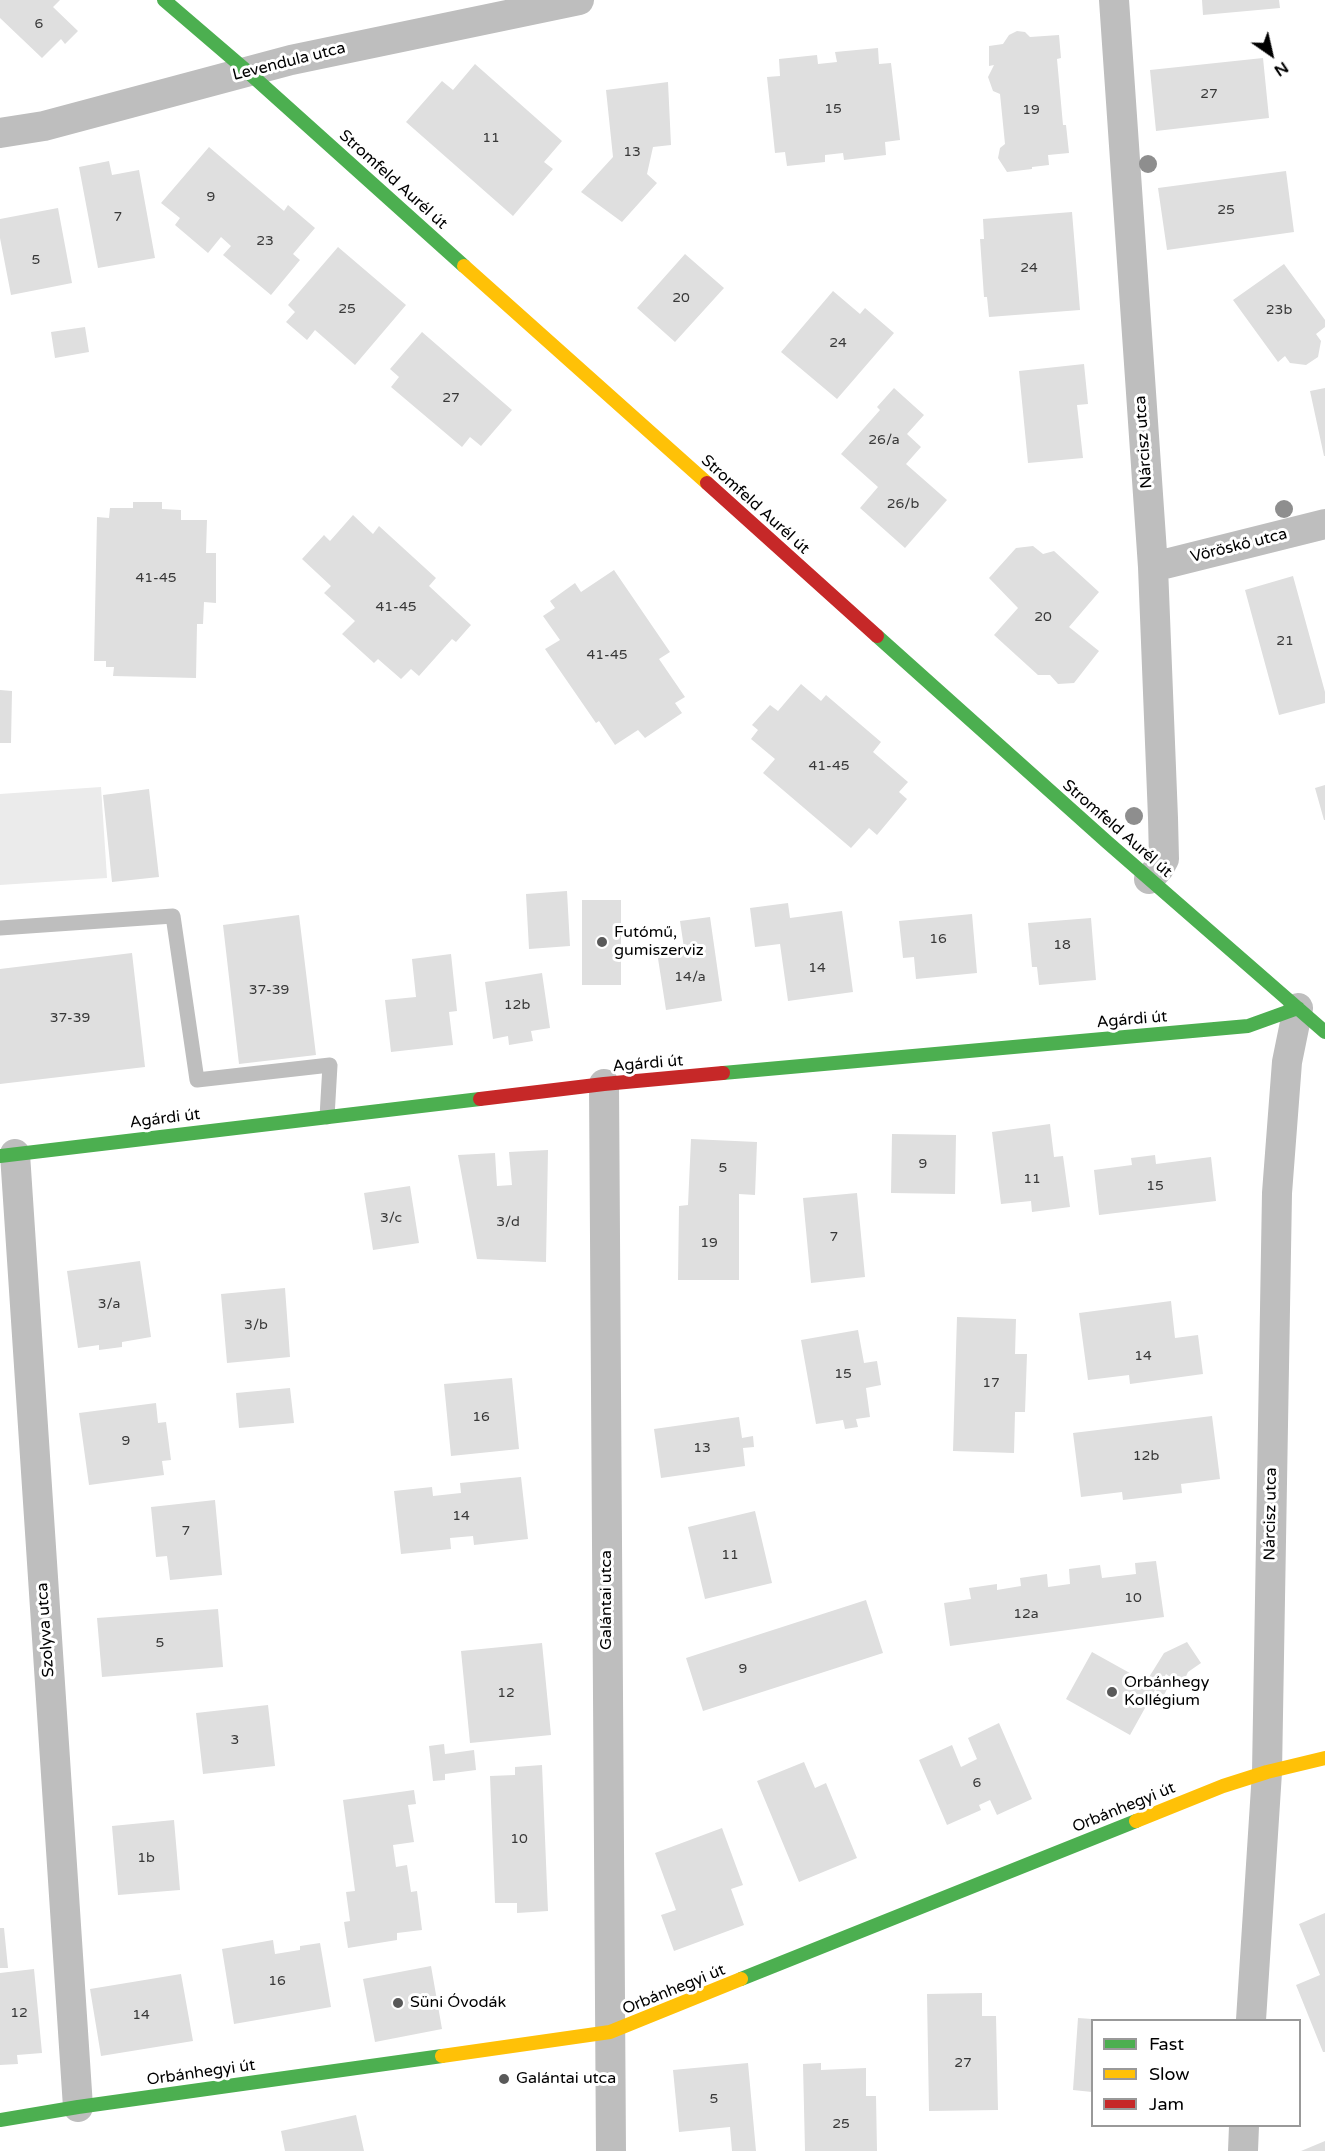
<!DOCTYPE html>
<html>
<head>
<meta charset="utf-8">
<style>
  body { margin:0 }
  #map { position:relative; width:1325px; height:2151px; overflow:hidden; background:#fff; font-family:"Varela Round",sans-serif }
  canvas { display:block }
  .legend { position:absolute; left:1091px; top:2019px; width:210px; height:108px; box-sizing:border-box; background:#fff; border:2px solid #999; margin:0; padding:8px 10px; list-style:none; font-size:18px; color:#000 }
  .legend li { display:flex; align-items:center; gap:12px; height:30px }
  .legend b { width:30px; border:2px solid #999 }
  .north { position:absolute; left:1241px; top:24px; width:60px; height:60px; -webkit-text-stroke:4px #fff; paint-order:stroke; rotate:146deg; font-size:16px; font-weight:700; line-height:24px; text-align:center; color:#000 }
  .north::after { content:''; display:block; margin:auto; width:21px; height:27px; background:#000; clip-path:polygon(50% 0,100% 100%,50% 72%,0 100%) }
</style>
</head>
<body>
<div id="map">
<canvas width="1325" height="2151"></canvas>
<ul class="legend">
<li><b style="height:8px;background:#4caf50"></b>Fast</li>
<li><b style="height:8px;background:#ffc107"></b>Slow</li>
<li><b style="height:8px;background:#c62828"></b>Jam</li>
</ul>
<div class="north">N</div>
</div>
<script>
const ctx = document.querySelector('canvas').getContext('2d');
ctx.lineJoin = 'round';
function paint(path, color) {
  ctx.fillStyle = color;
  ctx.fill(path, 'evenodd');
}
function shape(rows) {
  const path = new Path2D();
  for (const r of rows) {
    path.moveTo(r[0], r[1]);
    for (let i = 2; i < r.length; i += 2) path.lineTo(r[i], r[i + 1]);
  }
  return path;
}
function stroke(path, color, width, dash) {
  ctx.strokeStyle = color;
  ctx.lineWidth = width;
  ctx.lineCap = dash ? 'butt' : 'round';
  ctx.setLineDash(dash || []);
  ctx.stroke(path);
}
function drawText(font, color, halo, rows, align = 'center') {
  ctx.font = font + ' "Varela Round",sans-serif';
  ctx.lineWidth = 6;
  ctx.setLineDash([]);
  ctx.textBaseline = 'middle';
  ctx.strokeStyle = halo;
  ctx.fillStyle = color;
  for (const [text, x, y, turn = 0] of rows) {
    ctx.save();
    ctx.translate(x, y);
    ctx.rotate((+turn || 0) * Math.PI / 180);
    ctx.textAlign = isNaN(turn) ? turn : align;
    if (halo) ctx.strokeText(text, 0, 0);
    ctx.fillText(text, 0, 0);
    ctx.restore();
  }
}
paint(shape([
  [101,787,107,878,0,885,0,794]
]), '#ebebeb');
paint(shape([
  [0,0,60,0,53,7,78,31,65,44,61,39,42,58,0,18],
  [1202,0,1279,0,1280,8,1203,15],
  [1017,31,1025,32,1030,37,1059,35,1061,58,1057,59,1063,125,1066,125,1069,153,1048,155,1049,165,1032,167,1032,169,1007,172,998,158,1000,148,1005,144,1000,94,993,91,988,77,994,65,989,66,989,46,1003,44,1009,35],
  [878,48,879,64,891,63,900,140,885,142,886,155,844,160,843,153,825,155,825,162,787,166,785,152,775,153,767,77,780,76,779,59,817,55,818,64,837,62,835,52],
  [1263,58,1269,118,1156,131,1150,70],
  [475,64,562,141,544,162,553,169,513,216,406,122,442,81,453,90],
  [668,82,671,145,653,147,647,174,657,183,622,222,581,192,613,157,606,90],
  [209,147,284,211,288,205,315,228,293,254,300,260,271,295,223,255,231,246,221,237,208,253,175,225,180,218,161,203],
  [109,161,112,175,139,170,155,258,98,268,79,167],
  [1286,171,1294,232,1167,250,1158,188],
  [58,208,72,283,11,295,0,238,0,219],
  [1072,212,1080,310,989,317,987,297,984,297,980,239,984,239,983,219],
  [338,247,406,305,355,365,315,330,307,340,286,322,295,312,288,305],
  [685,254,724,288,675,342,637,308],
  [1284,264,1325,320,1325,327,1316,334,1321,341,1318,357,1306,365,1290,363,1285,356,1278,362,1233,300],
  [833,291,860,314,865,308,894,333,837,399,781,352],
  [85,327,89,352,55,358,51,332],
  [422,332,512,410,481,446,470,437,462,447,391,387,399,377,390,369],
  [1084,364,1088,404,1077,405,1083,458,1028,463,1019,371],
  [894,388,924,415,907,434,921,447,906,464,947,500,905,548,860,508,878,487,841,454,880,410,877,407],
  [1325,388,1325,456,1324,456,1310,391],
  [133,502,162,502,162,509,181,510,181,520,207,520,206,553,216,553,216,603,204,602,203,624,197,624,196,678,113,676,114,667,106,667,106,661,94,661,97,517,109,518,110,508,133,508],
  [353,515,373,534,379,526,436,578,429,586,471,625,456,642,452,639,419,676,411,669,401,679,378,659,374,663,342,634,355,621,324,593,331,586,302,559,324,535,330,541],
  [1033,546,1043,554,1054,551,1099,592,1069,627,1099,651,1074,683,1058,684,1050,675,1038,675,994,635,1018,608,989,578,1016,548],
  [614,570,670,652,659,659,685,697,675,703,682,713,645,738,638,730,615,745,599,721,596,723,545,649,560,640,543,616,555,608,550,601,575,583,581,592],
  [1293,576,1325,692,1325,703,1279,715,1245,590],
  [801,684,821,701,826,695,881,742,873,752,908,782,899,792,907,799,877,835,869,828,851,848,763,773,775,759,751,739,758,730,752,725,770,705,778,711],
  [0,690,12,691,11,743,0,743],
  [1325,785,1325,820,1324,820,1315,788],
  [149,789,159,877,112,882,103,795],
  [567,891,570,946,529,949,526,894],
  [582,900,621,900,621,985,582,985],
  [788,903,790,918,842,911,853,992,788,1001,780,944,755,947,750,908],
  [972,914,977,973,916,979,914,957,903,958,899,921],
  [299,915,316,1055,239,1064,223,925],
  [710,917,722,1001,666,1010,657,952,684,948,680,921],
  [1091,918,1096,980,1039,985,1037,967,1032,967,1028,923],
  [132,953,145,1067,0,1084,0,969],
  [451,954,457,1011,449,1012,453,1045,391,1052,385,1000,416,997,412,959],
  [542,973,550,1028,531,1031,533,1041,509,1045,508,1036,493,1039,485,982],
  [1050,1124,1054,1157,1063,1156,1070,1207,1032,1212,1031,1201,1001,1204,992,1132],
  [892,1134,956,1135,955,1194,891,1193],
  [691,1139,757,1142,755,1195,739,1194,739,1280,678,1280,679,1206,688,1205],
  [548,1150,546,1262,477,1259,458,1155,495,1153,497,1186,512,1185,509,1152],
  [1155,1155,1156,1164,1211,1157,1216,1201,1099,1215,1094,1170,1132,1165,1131,1158],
  [410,1186,419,1243,373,1250,364,1193],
  [857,1193,865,1277,811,1283,803,1198],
  [140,1261,151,1337,122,1342,122,1347,99,1350,99,1345,78,1348,67,1271],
  [285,1288,290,1357,227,1363,221,1294],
  [1171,1301,1175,1338,1198,1335,1203,1374,1130,1384,1129,1375,1088,1380,1079,1313],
  [957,1317,1016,1319,1015,1354,1027,1354,1025,1412,1015,1412,1014,1453,953,1451],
  [858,1330,864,1363,877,1361,881,1385,866,1388,870,1417,856,1419,858,1427,845,1429,843,1420,816,1424,801,1340],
  [512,1378,519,1449,451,1456,444,1384],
  [290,1388,294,1423,239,1428,236,1393],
  [156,1403,158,1423,166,1422,171,1460,162,1461,164,1475,89,1485,79,1413],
  [1212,1416,1220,1479,1181,1484,1182,1493,1123,1500,1122,1492,1081,1497,1073,1433],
  [739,1417,742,1438,753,1436,754,1447,743,1448,745,1466,661,1478,654,1429],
  [521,1477,528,1539,474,1545,473,1536,450,1538,451,1549,401,1554,394,1491,432,1487,433,1496,461,1493,460,1483],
  [215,1500,222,1575,170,1580,167,1556,156,1557,151,1507],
  [755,1511,772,1583,705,1599,688,1527],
  [1156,1561,1164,1617,950,1646,944,1603,971,1599,969,1588,997,1584,997,1590,1021,1586,1020,1578,1047,1574,1048,1587,1070,1584,1069,1569,1100,1565,1102,1578,1136,1574,1135,1563],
  [866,1600,883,1653,703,1711,686,1658],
  [218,1609,223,1667,102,1677,97,1618],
  [1187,1642,1201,1663,1188,1672,1182,1685,1166,1674,1160,1685,1167,1689,1164,1695,1155,1690,1130,1735,1066,1699,1092,1652,1146,1682,1164,1653],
  [542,1643,551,1735,470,1743,461,1651],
  [268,1705,275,1766,203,1774,196,1713],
  [999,1723,1032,1799,997,1815,990,1800,979,1805,981,1810,947,1825,919,1760,952,1745,961,1767,977,1759,968,1738],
  [444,1744,445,1754,474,1750,476,1770,445,1774,445,1780,433,1781,429,1746],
  [804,1762,815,1788,826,1783,857,1858,799,1882,757,1781],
  [542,1765,548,1911,517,1913,517,1903,495,1903,490,1776,515,1775,515,1767],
  [414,1790,416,1804,408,1805,414,1842,393,1845,396,1867,407,1865,411,1892,417,1891,422,1930,397,1933,397,1940,348,1948,344,1922,350,1921,346,1892,355,1891,343,1800],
  [174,1820,180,1890,118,1895,112,1826],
  [722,1828,743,1885,731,1889,744,1925,674,1951,661,1915,676,1910,655,1853],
  [1325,1913,1325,2052,1323,2052,1296,1985,1320,1975,1299,1924],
  [0,1928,4,1928,8,1968,0,1968],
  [273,1940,275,1954,300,1950,300,1946,320,1943,331,2007,234,2024,222,1949],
  [431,1966,442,2029,375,2042,363,1979],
  [34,1969,42,2053,17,2055,18,2064,0,2065,0,1973],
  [181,1974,193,2041,101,2056,90,1989],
  [982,1993,982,2016,996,2016,998,2110,929,2111,927,1994],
  [1078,2018,1092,2019,1092,2092,1073,2090],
  [748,2063,756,2151,732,2151,730,2127,679,2132,673,2070],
  [821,2063,821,2070,866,2068,866,2096,876,2096,877,2151,805,2151,803,2064],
  [356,2115,364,2151,285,2151,281,2131],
  [1325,2141,1325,2151,1301,2151]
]), '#dfdfdf');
stroke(shape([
  [0,928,173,916,197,1080,330,1065,327,1117]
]), '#bebebe', 15);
stroke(shape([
  [1114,0,1153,567,1163,818,1164,859,1159,868,1149,879],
  [0,133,44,126,291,60,579,0],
  [1153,567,1325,524],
  [604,1084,611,2151],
  [15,1154,78,2107],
  [1251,2020,1267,1772,1277,1193,1287,1062,1298,1008],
  [1243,2151,1244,2126]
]), '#bebebe', 30);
stroke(shape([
  [164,0,248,72,464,266],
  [877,636,1107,842,1325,1032],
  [723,1073,1248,1026,1298,1008],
  [0,1156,480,1099],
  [741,1979,1136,1821],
  [0,2120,78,2107,442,2056]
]), '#4caf50', 14);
stroke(shape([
  [464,266,707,483],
  [1136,1821,1223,1786,1267,1772,1325,1758],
  [442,2056,610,2032,741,1979]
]), '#ffc107', 14);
stroke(shape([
  [707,483,877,636],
  [480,1099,604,1084,723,1073]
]), '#c62828', 14);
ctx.fillStyle = '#8e8e8e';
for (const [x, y] of [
  [1148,164],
  [1284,509],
  [1134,816]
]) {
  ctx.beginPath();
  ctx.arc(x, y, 9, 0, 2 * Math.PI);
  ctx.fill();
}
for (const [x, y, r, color] of [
  [602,942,6,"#595959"],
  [1112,1692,6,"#595959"],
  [398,2003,6,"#595959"],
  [504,2079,6,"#595959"]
]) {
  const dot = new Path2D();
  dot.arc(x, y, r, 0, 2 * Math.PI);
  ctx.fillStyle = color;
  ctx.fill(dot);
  stroke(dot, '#fff', 2);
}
drawText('14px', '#383838', null, [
  ["6",39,24],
  ["27",1209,94],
  ["15",833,109],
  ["19",1031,110],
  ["11",491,138],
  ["13",632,152],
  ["9",211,197],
  ["25",1226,210],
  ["7",118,217],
  ["23",265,241],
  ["5",36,260],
  ["24",1029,268],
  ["20",681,298],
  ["25",347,309],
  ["23b",1279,310],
  ["24",838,343],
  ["27",451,398],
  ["26/a",884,440],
  ["26/b",903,504],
  ["41-45",156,578],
  ["41-45",396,607],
  ["20",1043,617],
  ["21",1285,641],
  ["41-45",607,655],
  ["41-45",829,766],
  ["16",938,939],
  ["18",1062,945],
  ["14",817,968],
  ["14/a",690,977],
  ["37-39",269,990],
  ["12b",517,1005],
  ["37-39",70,1018],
  ["9",923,1164],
  ["5",723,1168],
  ["11",1032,1179],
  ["15",1155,1186],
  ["3/c",391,1218],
  ["3/d",508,1222],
  ["7",834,1237],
  ["19",709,1243],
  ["3/a",109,1304],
  ["3/b",256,1325],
  ["14",1143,1356],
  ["15",843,1374],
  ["17",991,1383],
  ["16",481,1417],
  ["9",126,1441],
  ["13",702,1448],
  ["12b",1146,1456],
  ["14",461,1516],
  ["7",186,1531],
  ["11",730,1555],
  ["10",1133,1598],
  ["12a",1026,1614],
  ["5",160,1643],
  ["9",743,1669],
  ["12",506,1693],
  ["3",235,1740],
  ["6",977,1783],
  ["10",519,1839],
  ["1b",146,1858],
  ["16",277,1981],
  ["12",19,2013],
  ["14",141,2015],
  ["27",963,2063],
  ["5",714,2099],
  ["25",841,2124]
]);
drawText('16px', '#000', '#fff', [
  ["Levendula utca",289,62,-14],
  ["Stromfeld Aurél út",393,180,42],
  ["Nárcisz utca",1144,442,-94],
  ["Stromfeld Aurél út",755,505,42],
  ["Vöröskő utca",1239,546,-14],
  ["Stromfeld Aurél út",1117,829,41],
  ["Agárdi út",1132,1020,-5],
  ["Agárdi út",648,1064,-5],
  ["Agárdi út",165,1119,-7],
  ["Nárcisz utca",1271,1514,-89],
  ["Galántai utca",607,1600,-90],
  ["Szolyva utca",46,1630,-94],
  ["Orbánhegyi út",1124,1808,-22],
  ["Orbánhegyi út",674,1990,-22],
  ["Orbánhegyi út",201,2073,-8]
]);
drawText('16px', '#000', '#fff', [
  ["Futómű,",614,933],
  ["gumiszerviz",614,951],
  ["Orbánhegy",1124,1683],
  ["Kollégium",1124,1701],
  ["Süni Óvodák",410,2003],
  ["Galántai utca",516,2079]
], 'left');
</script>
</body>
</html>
